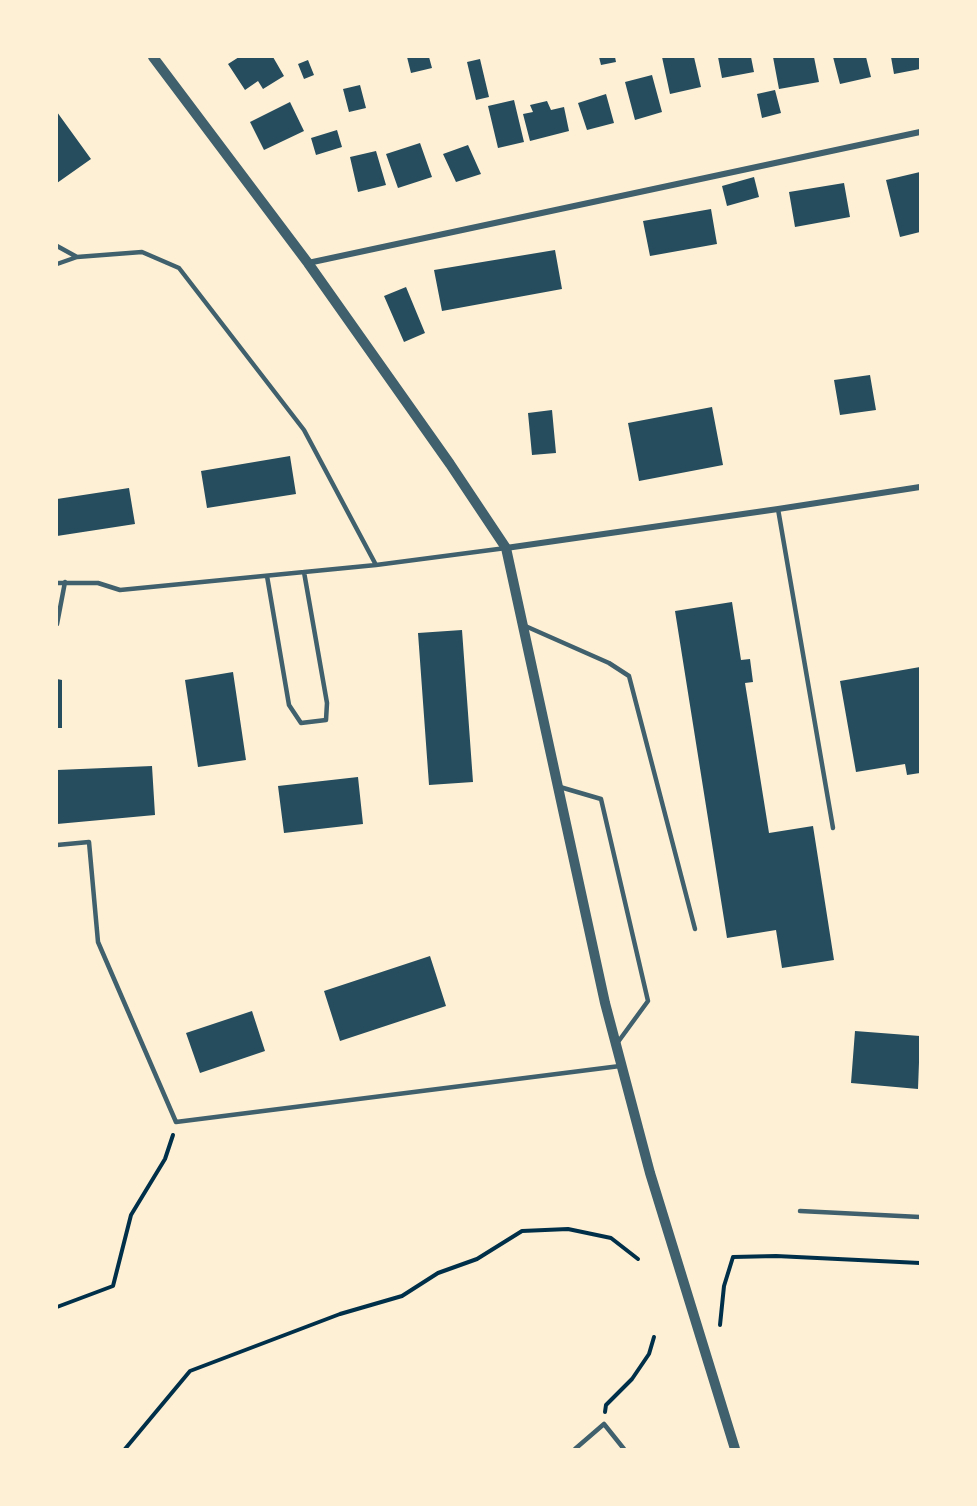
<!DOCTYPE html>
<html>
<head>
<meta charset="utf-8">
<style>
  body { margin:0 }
  #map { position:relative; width:977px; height:1506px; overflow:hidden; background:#fdf0d5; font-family:"IBM Plex Sans",sans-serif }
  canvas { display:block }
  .frame { position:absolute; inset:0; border:58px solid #fdf0d5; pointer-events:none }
</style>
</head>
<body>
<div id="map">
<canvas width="977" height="1506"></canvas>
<div class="frame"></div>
</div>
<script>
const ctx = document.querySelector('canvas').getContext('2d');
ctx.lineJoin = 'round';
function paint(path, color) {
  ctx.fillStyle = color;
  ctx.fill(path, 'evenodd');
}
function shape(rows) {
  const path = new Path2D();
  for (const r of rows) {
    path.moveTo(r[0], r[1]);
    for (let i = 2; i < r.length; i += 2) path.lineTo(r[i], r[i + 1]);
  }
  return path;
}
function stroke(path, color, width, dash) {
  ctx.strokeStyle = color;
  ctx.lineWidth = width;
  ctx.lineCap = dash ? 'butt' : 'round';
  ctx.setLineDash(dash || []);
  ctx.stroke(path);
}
paint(shape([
  [239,57,273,57,284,76,263,89,258,81,245,90,228,64],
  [407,57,429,57,432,68,411,73],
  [599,57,615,57,616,62,601,65],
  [662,57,694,57,701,87,670,94],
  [718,57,751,57,754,72,722,78],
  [773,57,814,57,819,82,779,89],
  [833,57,866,57,871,77,840,84],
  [891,57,920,57,920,69,894,74],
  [480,59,489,97,476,100,467,62],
  [308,60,314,75,304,79,298,64],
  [652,75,662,112,635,120,625,82],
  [360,85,366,108,349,112,343,89],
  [775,90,781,113,762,118,757,94],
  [606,94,614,123,587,130,578,103],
  [514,100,524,142,498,148,488,106],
  [547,101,551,110,564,107,569,131,530,141,523,114,533,112,530,105],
  [290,102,304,131,264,150,250,122],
  [57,112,91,159,57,183],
  [337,130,342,147,316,155,311,138],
  [420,143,432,177,398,188,386,154],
  [468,145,481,174,456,182,443,154],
  [376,151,386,185,358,192,350,157],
  [920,172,920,232,900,237,886,180],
  [754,177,759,197,727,206,722,186],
  [844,183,850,217,795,227,789,192],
  [711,209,717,244,650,256,643,221],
  [555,250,562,289,442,311,434,270],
  [406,287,425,333,404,342,384,296],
  [870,375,876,410,840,415,834,380],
  [712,407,723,465,639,481,628,423],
  [552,410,556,453,532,455,528,413],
  [290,456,296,494,207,508,201,471],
  [129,488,135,524,57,536,57,499],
  [732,602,741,660,750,659,753,682,745,683,769,833,813,826,834,960,782,968,776,930,727,938,675,611],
  [462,630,473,782,429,785,418,633],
  [920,667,920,773,907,775,905,764,856,772,840,681],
  [233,672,246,760,198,767,185,680],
  [57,679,62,680,62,728,57,728],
  [152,766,155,815,57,824,57,770],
  [358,777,363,824,284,833,278,786],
  [430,956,446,1006,340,1041,324,991],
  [252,1011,265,1051,200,1073,186,1033],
  [855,1031,920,1036,918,1089,851,1083]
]), '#264d5e');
stroke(shape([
  [57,1307,113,1286,131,1215,165,1159,173,1135],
  [720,1325,724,1286,733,1257,776,1256,920,1263],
  [605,1412,606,1405,632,1379,649,1354,654,1337],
  [125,1449,190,1371,340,1314,402,1296,438,1273,477,1259,522,1231,568,1229,611,1238,638,1259]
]), '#003049', 4);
stroke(shape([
  [57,246,77,257,142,252,179,268,304,430,376,565],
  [57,264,77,257],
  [778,509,833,828],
  [267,576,289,705,301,723,326,720,327,703,304,572],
  [57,583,98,583,120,590,376,565,506,548],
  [57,624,65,582],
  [523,625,609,663,629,676,695,929],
  [560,787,601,799,648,1001,618,1042],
  [57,845,89,842,98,942,176,1122,620,1066],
  [800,1211,920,1217],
  [575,1449,604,1424,624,1449]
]), '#3f606c', 4.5);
stroke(shape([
  [308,263,920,132],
  [506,548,778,509,920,487]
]), '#3f606c', 6);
stroke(shape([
  [153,57,308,263,450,464,506,548,605,1003,650,1173,735,1449]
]), '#3f606c', 10);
</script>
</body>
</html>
